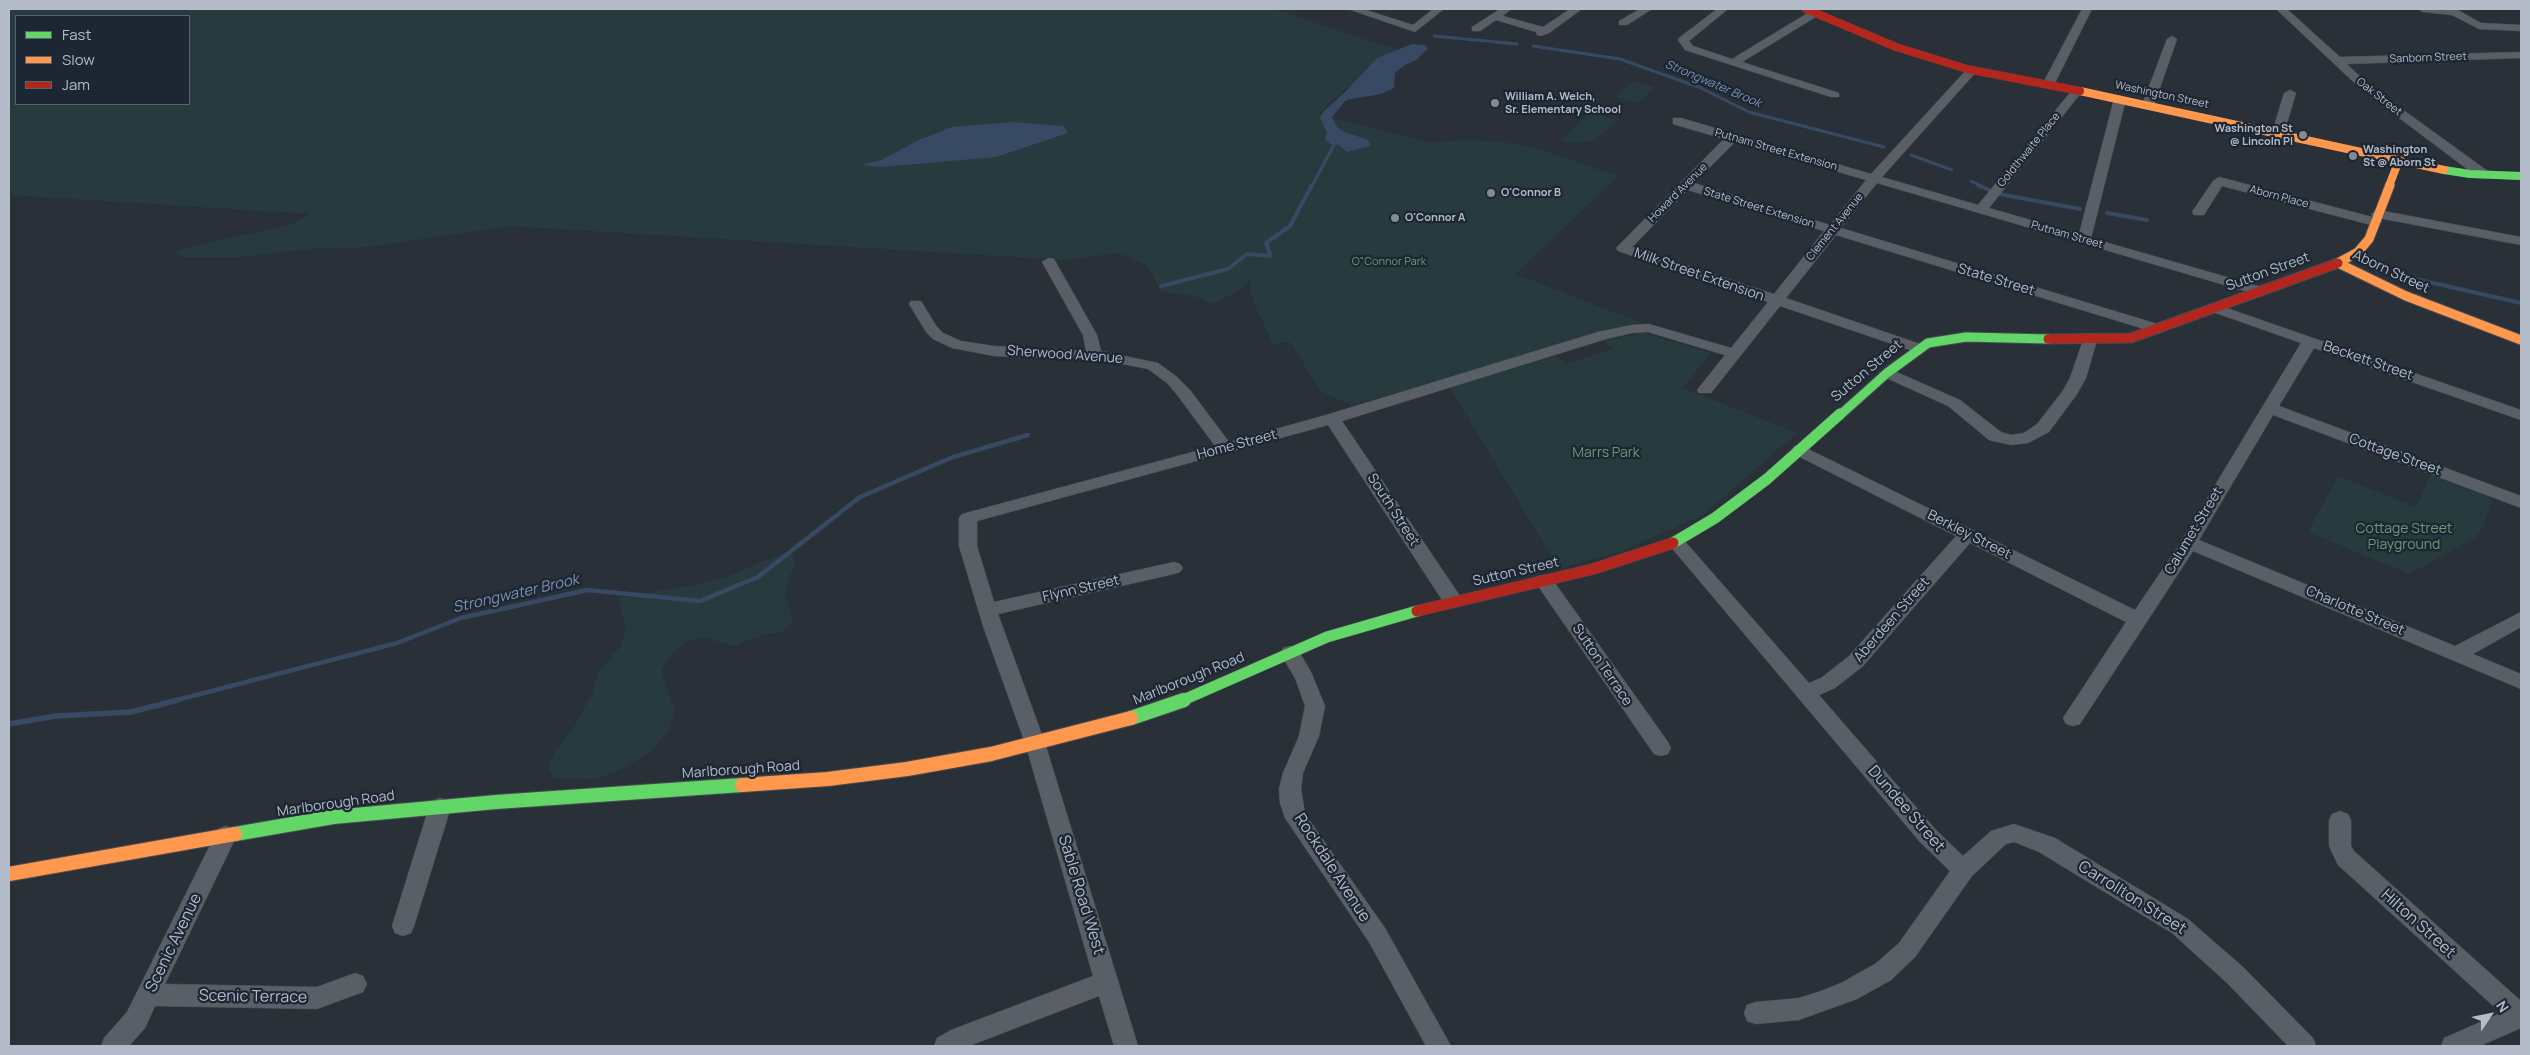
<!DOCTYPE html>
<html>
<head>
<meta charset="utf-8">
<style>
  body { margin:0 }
  #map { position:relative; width:2530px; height:1055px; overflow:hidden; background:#2a3038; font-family:Manrope,sans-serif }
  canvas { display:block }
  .frame { position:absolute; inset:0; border:10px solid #b4bcc9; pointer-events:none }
  .legend { position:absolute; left:15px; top:15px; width:175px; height:90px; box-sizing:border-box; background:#1d2633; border:1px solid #59626f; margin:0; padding:6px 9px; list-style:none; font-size:15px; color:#b4bcc9 }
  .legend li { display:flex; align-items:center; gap:10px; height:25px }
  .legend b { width:25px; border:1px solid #59626f }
  .north { position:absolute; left:2465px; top:990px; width:50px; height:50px; -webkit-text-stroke:4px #1d2633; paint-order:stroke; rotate:56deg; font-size:14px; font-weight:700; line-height:20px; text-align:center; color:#b4bcc9 }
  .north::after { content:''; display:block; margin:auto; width:18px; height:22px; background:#b4bcc9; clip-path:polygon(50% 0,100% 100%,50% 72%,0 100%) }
</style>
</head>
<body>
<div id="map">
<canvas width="2530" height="1055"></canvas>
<div class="frame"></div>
<ul class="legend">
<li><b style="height:6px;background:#63d668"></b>Fast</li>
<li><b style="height:6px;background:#ff974d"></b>Slow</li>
<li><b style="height:6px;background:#b3261e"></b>Jam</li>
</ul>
<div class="north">N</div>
</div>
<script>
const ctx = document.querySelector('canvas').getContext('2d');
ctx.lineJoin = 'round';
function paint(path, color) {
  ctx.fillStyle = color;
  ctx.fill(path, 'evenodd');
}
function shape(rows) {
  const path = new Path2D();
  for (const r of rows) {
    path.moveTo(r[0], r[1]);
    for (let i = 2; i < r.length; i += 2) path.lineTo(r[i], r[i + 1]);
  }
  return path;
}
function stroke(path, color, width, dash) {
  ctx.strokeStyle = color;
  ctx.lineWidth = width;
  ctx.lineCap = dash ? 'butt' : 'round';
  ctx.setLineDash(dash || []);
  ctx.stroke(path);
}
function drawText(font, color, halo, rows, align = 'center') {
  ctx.font = font + ' Manrope,sans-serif';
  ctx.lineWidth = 4.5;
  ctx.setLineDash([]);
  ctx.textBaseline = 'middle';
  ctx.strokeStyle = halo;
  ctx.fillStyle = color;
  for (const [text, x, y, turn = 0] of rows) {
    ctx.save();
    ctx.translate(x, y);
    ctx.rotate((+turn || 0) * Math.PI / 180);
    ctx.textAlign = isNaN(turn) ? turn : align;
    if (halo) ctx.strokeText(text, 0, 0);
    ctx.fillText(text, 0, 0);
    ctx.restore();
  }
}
paint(shape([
  [9,9,223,9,220,11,225,9,1274,9,1401,51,1343,91,1318,114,1430,143,1463,140,1502,142,1536,148,1618,176,1516,274,1639,322,1353,405,1321,392,1290,342,1273,344,1253,301,1250,289,1251,279,1240,290,1214,304,1194,296,1162,292,1146,265,1118,253,1064,260,509,226,369,247,307,249,241,257,180,257,175,254,180,249,289,225,310,214,9,195],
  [16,16,189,16,189,104,16,104],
  [1634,81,1655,87,1637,103,1615,97],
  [1591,112,1617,120,1603,134,1591,141,1566,143,1561,139],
  [1643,333,1711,353,1683,388,1797,433,1703,515,1622,551,1559,569,1450,388,1556,356,1566,364,1613,349,1604,341],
  [2431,475,2493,499,2481,531,2473,539,2409,574,2308,532,2338,476,2416,507],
  [790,551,796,563,790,575,785,593,793,621,789,627,778,633,765,634,735,646,701,637,687,642,670,655,662,670,664,681,675,710,668,732,649,753,622,769,596,779,555,778,548,769,555,751,576,724,593,692,598,672,620,647,626,631,619,603,622,597,695,585,726,577]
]), '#273a3e');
paint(shape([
  [1412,44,1425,45,1428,49,1416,60,1405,65,1395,73,1394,88,1381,94,1346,100,1332,117,1337,127,1344,132,1366,139,1370,142,1370,146,1347,152,1339,145,1330,144,1325,139,1327,133,1320,117,1325,110,1346,91,1377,58],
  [1014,122,1064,126,1068,133,996,157,881,167,861,165,881,160,921,139,952,127]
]), '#384963');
stroke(shape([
  [1434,36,1517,44],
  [1533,46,1620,59,1701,88,1749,112,1884,147],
  [1911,155,1952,170],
  [1971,181,1981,186],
  [1312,186,1336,141]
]), '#384963', 3);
stroke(shape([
  [1978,185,1989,190],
  [1999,194,2080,209],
  [2107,213,2147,220],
  [2376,270,2521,303],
  [1161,286,1228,269,1247,254,1271,256,1266,243,1290,226,1312,185]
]), '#384963', 4);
stroke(shape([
  [173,701,397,643,461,618,587,590,700,601,758,577,860,497,953,457,1028,435]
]), '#384963', 4.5);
stroke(shape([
  [9,724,56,716,131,712,178,700]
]), '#384963', 5.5);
const street = shape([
  [1348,9,1363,9,1413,25,1433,9,1444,9,1415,32,1348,9],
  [1500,9,1510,10,1503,16,1543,27,1570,9,1582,9,1549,33,1541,36,1537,35,1536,32,1496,20,1480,31,1472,31,1472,27,1500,9],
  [1640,9,1652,9,1627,25,1619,25,1619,21,1640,9],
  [1717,9,1728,9,1689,41,1693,46,1732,59,1811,11,1819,11,1819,15,1742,62,1839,93,1839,97,1831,97,1685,50,1678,40,1679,38,1717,9],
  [2082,9,2092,9,2054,85,2048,88,2044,87,2042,85,2082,9],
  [2276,9,2287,9,2340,57,2521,52,2521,58,2347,64,2370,86,2489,172,2490,175,2489,178,2479,178,2362,90,2276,9],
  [2418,9,2456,9,2481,23,2521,25,2521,31,2479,29,2452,15,2423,12,2418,9],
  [2172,36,2177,39,2154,105,2148,109,2144,107,2142,105,2167,39,2172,36],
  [1972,67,1978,70,1976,72,1882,177,1978,205,2073,89,2081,89,2081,93,1989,208,2079,234,2114,99,2116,97,2124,97,2126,99,2091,238,2265,288,2267,291,2265,294,2255,294,1877,183,1841,228,2164,326,2166,329,2159,333,2154,332,1836,235,1786,298,1923,345,1926,348,1923,351,1913,351,1780,306,1711,393,1699,393,1697,390,1725,355,1648,332,1632,333,1606,339,1342,421,1460,596,1462,601,1460,606,1453,608,1446,606,1328,425,977,521,977,546,994,602,1174,562,1180,564,1183,568,1180,572,1174,574,998,614,1045,743,1138,1046,1114,1046,1099,996,969,1046,934,1046,937,1038,951,1030,1093,976,1025,743,983,626,959,546,959,518,962,514,1215,446,1178,396,1167,383,1148,369,1107,361,994,356,952,348,933,339,926,332,909,304,911,301,921,301,937,327,943,333,961,341,994,346,1086,351,1083,335,1042,262,1049,258,1054,259,1097,335,1101,351,1158,363,1177,377,1190,390,1229,442,1326,415,1598,332,1632,325,1649,324,1731,348,1768,302,1618,251,1616,248,1724,139,1673,124,1673,118,1681,118,1871,174,1968,68,1972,67],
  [1735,142,1866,180,1830,225,1694,183,1735,142],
  [1688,190,1824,231,1774,294,1632,247,1688,190],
  [2290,90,2296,93,2284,133,2282,136,2274,136,2272,133,2284,93,2290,90],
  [2219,177,2380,219,2382,222,2375,226,2222,186,2204,215,2194,215,2192,212,2213,181,2219,177],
  [2378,210,2521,237,2521,245,2373,217,2371,214,2378,210],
  [2215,304,2521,410,2521,420,2314,348,2279,406,2521,496,2521,508,2273,415,2199,540,2455,646,2521,612,2521,627,2473,654,2521,674,2521,689,2193,551,2080,724,2073,726,2066,724,2063,718,2126,622,1970,543,1863,666,1835,688,1819,695,1936,830,1963,856,1991,831,2014,824,2055,838,2188,919,2243,967,2313,1038,2316,1046,2288,1046,2227,983,2172,933,2039,852,2014,842,2006,844,1972,876,1915,957,1891,980,1857,999,1799,1020,1756,1024,1747,1021,1744,1013,1747,1005,1756,1002,1799,998,1821,991,1841,983,1875,964,1899,943,1950,871,1920,842,1670,546,1667,542,1670,538,1676,536,1682,538,1809,683,1821,678,1849,656,1956,536,1794,454,1792,450,1794,446,1800,445,2135,610,2177,548,2301,343,2210,311,2208,308,2210,305,2215,304],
  [2090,336,2097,340,2086,378,2077,394,2049,432,2028,443,2011,445,1989,440,1948,406,1882,376,1879,373,1887,368,1892,370,1960,400,2001,432,2011,435,2024,433,2037,424,2062,392,2070,378,2083,340,2090,336],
  [1544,575,1550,576,1668,742,1671,748,1668,754,1661,756,1654,754,1538,586,1535,581,1538,576,1544,575],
  [1290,646,1297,648,1311,672,1325,706,1319,736,1303,773,1301,789,1305,814,1385,928,1451,1046,1426,1046,1369,942,1285,818,1280,803,1279,789,1283,773,1299,736,1305,706,1295,678,1280,653,1283,648,1290,646],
  [440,798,448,801,451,807,414,926,411,933,403,936,395,933,392,926,429,807,432,801,440,798],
  [2340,811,2348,814,2351,820,2351,846,2354,851,2521,1001,2521,1028,2480,1046,2441,1046,2444,1038,2501,1013,2338,865,2329,846,2329,820,2332,814,2340,811],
  [226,826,234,829,237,835,165,984,317,987,355,973,363,976,367,984,363,992,317,1009,155,1006,145,1028,129,1046,101,1046,104,1038,127,1012,218,829,226,826]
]);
const fastFar3 = shape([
  [2444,170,2470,174,2521,176]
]);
const fastFar2 = shape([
  [1839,416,1887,373,1928,343,1966,337,2048,339]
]);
const fastFar1 = shape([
  [1673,543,1715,518,1767,479,1840,414],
  [1181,701,1327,637,1417,611]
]);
const fast = shape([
  [1131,718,1184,700],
  [235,834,333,817,496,802,742,785]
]);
const slowFar2 = shape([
  [2080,91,2444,170],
  [2389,186,2399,160]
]);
const slowFar1 = shape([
  [2390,185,2369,239,2358,252,2338,263,2406,296,2521,340]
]);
const slow = shape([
  [742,785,828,779,907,769,991,754,1131,718],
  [9,874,235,834]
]);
const jamFar2 = shape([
  [1806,9,1896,47,1967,69,2080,91]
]);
const jamFar1 = shape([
  [2048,339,2131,338,2338,263]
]);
const jam = shape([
  [1417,611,1593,569,1673,543]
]);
stroke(street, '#484c53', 1);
stroke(fastFar3, '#484c53', 8);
stroke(fastFar2, '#484c53', 11);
stroke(fastFar1, '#484c53', 12);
stroke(fast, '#484c53', 16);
stroke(slowFar2, '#484c53', 8);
stroke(slowFar1, '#484c53', 11);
stroke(slow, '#484c53', 16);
stroke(jamFar2, '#484c53', 8);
stroke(jamFar1, '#484c53', 11);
stroke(jam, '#484c53', 12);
paint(street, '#5a5e66');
stroke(fastFar3, '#63d668', 8);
stroke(fastFar2, '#63d668', 9);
stroke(fastFar1, '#63d668', 11);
stroke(fast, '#63d668', 14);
stroke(slowFar2, '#ff974d', 8);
stroke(slowFar1, '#ff974d', 9);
stroke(slow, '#ff974d', 14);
stroke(jamFar2, '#b3261e', 8);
stroke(jamFar1, '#b3261e', 9);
stroke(jam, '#b3261e', 11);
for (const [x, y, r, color] of [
  [1495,103,5,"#848b96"],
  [2303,135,5,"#848b96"],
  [2353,156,5,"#848b96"],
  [1491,193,5,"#848b96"],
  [1395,218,5,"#848b96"]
]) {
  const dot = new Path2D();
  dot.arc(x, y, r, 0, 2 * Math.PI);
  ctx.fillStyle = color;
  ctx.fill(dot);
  stroke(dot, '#1d2633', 2);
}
drawText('11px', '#b4bcc9', '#1d2633', [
  ["Sanborn Street",2428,58,-2],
  ["Washington Street",2162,95,12],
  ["Oak Street",2379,97,38],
  ["Putnam Street Extension",1776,150,16],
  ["Goldthwaite Place",2029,150,-51],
  ["Howard Avenue",1678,193,-45],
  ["Aborn Place",2279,197,15],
  ["State Street Extension",1759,208,17],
  ["Clement Avenue",1835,227,-51],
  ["Putnam Street",2067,235,16]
]);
drawText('bold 11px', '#b4bcc9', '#1d2633', [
  ["William A. Welch,",1505,97],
  ["Sr. Elementary School",1505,110],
  ["Washington St",2293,129,"right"],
  ["@ Lincoln Pl",2293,142,"right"],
  ["Washington",2363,150],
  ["St @ Aborn St",2363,163],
  ["O'Connor B",1501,193],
  ["O'Connor A",1405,218]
], 'left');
drawText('11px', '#6b9a76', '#1d2633', [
  ["O\"Connor Park",1389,262]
]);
drawText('italic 12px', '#7c92b1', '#1d2633', [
  ["Strongwater Brook",1713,84,23]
]);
drawText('14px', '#b4bcc9', '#1d2633', [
  ["Sutton Street",2268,272,-20],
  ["Aborn Street",2391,272,25],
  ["Milk Street Extension",1699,275,19],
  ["State Street",1996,280,17],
  ["Sherwood Avenue",1065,355,4],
  ["Beckett Street",2368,361,19],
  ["Sutton Street",1867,371,-40],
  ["Home Street",1237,445,-15],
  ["Cottage Street",2395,455,20],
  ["South Street",1393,510,57],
  ["Calumet Street",2194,531,-59],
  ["Berkley Street",1969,535,27],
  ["Sutton Street",1516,572,-13],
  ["Flynn Street",1081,589,-13],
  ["Charlotte Street",2355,611,23],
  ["Aberdeen Street",1892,620,-49],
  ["Sutton Terrace",1602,665,56],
  ["Marlborough Road",1189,679,-22],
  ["Marlborough Road",741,770,-4],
  ["Marlborough Road",336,804,-8]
]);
drawText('14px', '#6b9a76', '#1d2633', [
  ["Marrs Park",1606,453],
  ["Cottage Street",2404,529],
  ["Playground",2404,545]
]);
drawText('italic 15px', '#7c92b1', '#1d2633', [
  ["Strongwater Brook",516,594,-13]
]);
drawText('16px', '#b4bcc9', '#1d2633', [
  ["Dundee Street",1906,809,49],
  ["Rockdale Avenue",1332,868,57],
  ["Sable Road West",1081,895,73],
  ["Carrollton Street",2132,898,32],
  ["Hilton Street",2418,924,42],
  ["Scenic Avenue",174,943,-64],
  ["Scenic Terrace",253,997,1]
]);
</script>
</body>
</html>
